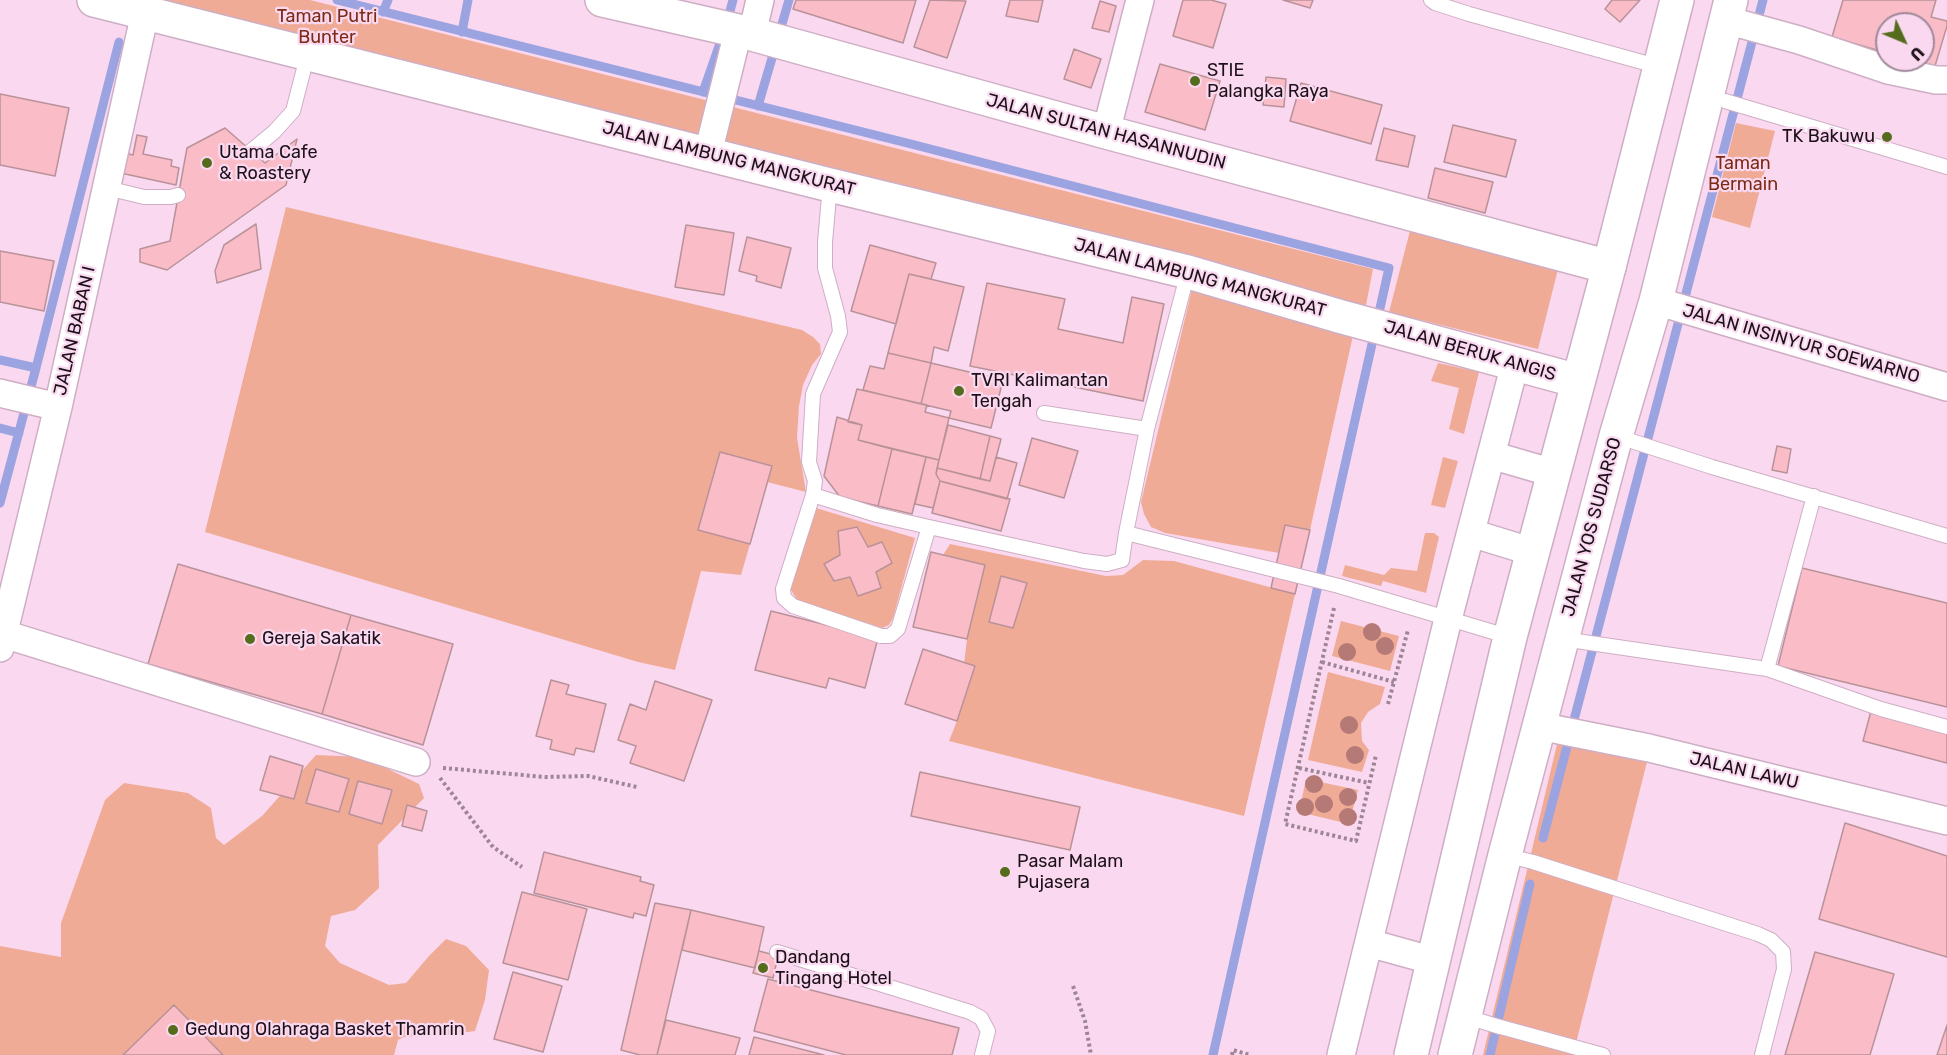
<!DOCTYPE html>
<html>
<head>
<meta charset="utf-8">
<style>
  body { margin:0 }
  #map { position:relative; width:1947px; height:1055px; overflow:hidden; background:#fad9f0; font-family:Rubik,sans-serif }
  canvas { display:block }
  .north { position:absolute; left:1875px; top:12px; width:60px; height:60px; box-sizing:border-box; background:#fad9f0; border:2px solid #a1899a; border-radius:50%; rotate:134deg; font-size:16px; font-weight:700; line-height:24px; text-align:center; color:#1c1119 }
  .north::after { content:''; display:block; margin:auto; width:21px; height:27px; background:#556c1c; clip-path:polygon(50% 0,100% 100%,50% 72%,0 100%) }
</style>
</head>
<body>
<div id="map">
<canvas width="1947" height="1055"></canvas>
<div class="north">U</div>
</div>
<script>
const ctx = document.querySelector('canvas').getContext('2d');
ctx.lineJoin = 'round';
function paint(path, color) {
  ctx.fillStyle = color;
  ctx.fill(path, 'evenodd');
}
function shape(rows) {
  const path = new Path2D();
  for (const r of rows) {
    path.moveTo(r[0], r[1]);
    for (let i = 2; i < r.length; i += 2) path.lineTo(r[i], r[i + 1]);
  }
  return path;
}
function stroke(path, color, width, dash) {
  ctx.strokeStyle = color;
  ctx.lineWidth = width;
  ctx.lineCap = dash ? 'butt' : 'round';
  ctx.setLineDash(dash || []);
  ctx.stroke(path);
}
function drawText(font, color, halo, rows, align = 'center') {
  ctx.font = font + ' Rubik,sans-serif';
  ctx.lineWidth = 4.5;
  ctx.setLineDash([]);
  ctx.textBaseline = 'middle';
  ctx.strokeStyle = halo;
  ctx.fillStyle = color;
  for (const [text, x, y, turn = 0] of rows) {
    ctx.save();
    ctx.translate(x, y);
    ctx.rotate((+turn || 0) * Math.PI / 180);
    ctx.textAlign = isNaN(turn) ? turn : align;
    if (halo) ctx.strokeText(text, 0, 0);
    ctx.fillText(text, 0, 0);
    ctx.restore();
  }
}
paint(shape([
  [122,0,310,0,1373,269,1365,310],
  [1736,123,1775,131,1750,228,1712,217],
  [286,207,802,330,813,337,820,344,821,354,812,365,803,385,799,406,797,438,806,492,767,482,771,466,720,452,699,530,750,544,741,575,701,571,675,670,638,662,205,532],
  [1412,223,1560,261,1538,349,1389,312],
  [1192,289,1354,331,1310,530,1285,525,1279,553,1165,533,1151,527,1144,514,1141,502],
  [1438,363,1479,372,1464,434,1449,429,1459,388,1431,381],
  [1443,457,1458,461,1445,508,1431,505],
  [816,508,915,538,893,618,889,625,882,628,798,601,791,590,790,582,797,556],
  [1425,533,1434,533,1439,537,1426,593,1383,581,1381,586,1342,576,1345,565,1384,575,1391,568,1417,571],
  [950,544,1106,576,1123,575,1143,560,1174,561,1295,594,1244,816,949,741,957,721,967,639,985,565,943,555],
  [1341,621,1399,636,1390,671,1332,656],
  [1328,672,1385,687,1380,704,1368,712,1361,723,1362,741,1369,750,1362,772,1308,760],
  [1558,740,1648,758,1573,1055,1483,1055],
  [316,755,363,757,419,784,424,798,378,845,379,888,355,910,331,916,325,946,340,963,389,985,406,983,429,956,446,939,466,946,489,970,485,1000,475,1031,447,1035,404,1037,398,1040,394,1055,223,1055,174,1005,123,1055,0,1055,0,946,61,957,61,923,105,800,124,783,188,793,211,808,216,838,224,845,262,816],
  [1306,779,1358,790,1349,824,1299,812]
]), '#f0ab97');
stroke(shape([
  [337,0,915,145,1389,268,1213,1055],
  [383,12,388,0],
  [462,32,468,0],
  [703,92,725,29,733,0],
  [758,106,789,0],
  [0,360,36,368,119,42],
  [0,428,19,433],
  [0,503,36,368],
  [1543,838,1763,0],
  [1490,1055,1530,884]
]), '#9ba3e1', 9);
const building = shape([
  [796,0,916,0,903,43,793,9,796,0],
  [930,0,966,1,947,58,914,47,930,0],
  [1010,0,1043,0,1038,22,1006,16,1010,0],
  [1183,0,1211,0,1226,4,1213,48,1173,36,1183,0],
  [1283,0,1313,0,1310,8,1283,0],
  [1612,0,1640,0,1620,22,1605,9,1612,0],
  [1843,0,1936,0,1931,17,1947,21,1947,26,1935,66,1914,60,1923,60,1923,24,1887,24,1887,53,1832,37,1843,0],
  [1100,1,1116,6,1109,32,1092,28,1100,1],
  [1074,49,1101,59,1091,88,1064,79,1074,49],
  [1160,64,1220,81,1205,130,1145,112,1160,64],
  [1266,77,1286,79,1284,107,1263,105,1266,77],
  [1301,83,1382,105,1371,144,1290,121,1301,83],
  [0,94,69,108,55,176,0,165,0,94],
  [1453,125,1516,140,1506,177,1444,162,1453,125],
  [225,128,265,163,297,139,286,185,167,270,140,262,140,249,170,241,187,148,225,128],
  [1384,128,1415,136,1408,167,1376,160,1384,128],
  [137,135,147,137,143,154,172,160,171,166,179,168,176,185,116,172,120,152,133,155,137,135],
  [1435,168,1493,182,1485,213,1428,198,1435,168],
  [256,224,261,269,217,283,215,271,224,245,256,224],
  [686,225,734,233,724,295,675,287,686,225],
  [747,237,791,248,781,288,756,281,757,276,739,271,747,237],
  [870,245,936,263,931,279,909,274,896,324,851,311,870,245],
  [0,251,54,261,44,311,0,302,0,251],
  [909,274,964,287,948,351,934,347,931,363,888,353,909,274],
  [987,283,1065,299,1058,329,1123,343,1132,297,1164,304,1143,401,970,366,987,283],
  [888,353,931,363,921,404,863,390,870,366,884,369,888,353],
  [931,363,1003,380,991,428,949,418,951,411,921,404,931,363],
  [857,389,927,405,925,412,949,418,939,460,858,440,862,425,848,422,857,389],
  [837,417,862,425,858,440,892,449,878,506,840,497,824,476,837,417],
  [948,425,990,436,980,479,937,468,948,425],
  [990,436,1001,439,990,481,980,479,990,436],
  [1032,438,1078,451,1064,498,1019,485,1032,438],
  [1777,446,1791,449,1787,473,1772,470,1777,446],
  [892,449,926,457,912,514,878,506,892,449],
  [720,452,772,466,750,544,698,530,720,452],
  [926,457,939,460,936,474,940,481,933,508,915,504,926,457],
  [996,457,1017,463,1007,499,940,481,936,474,937,468,990,481,996,457],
  [940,481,1010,499,1001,531,932,513,940,481],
  [1285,525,1310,530,1295,594,1271,588,1285,525],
  [857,527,868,547,882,542,892,563,876,572,881,588,858,596,850,577,834,581,824,564,840,555,838,531,857,527],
  [931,552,985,565,967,639,913,627,931,552],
  [178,564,351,615,322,714,148,664,178,564],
  [1802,568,1947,603,1947,707,1778,666,1802,568],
  [1001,576,1027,583,1013,628,989,622,1001,576],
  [771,611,878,638,865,688,829,678,826,688,755,670,771,611],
  [351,615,453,644,423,745,322,714,351,615],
  [923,649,975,666,957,721,905,704,923,649],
  [551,680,569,685,566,694,606,704,594,752,576,748,574,755,550,749,552,740,536,736,551,680],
  [655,681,712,700,684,781,630,763,636,746,618,740,630,704,646,710,655,681],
  [1871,711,1947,731,1947,763,1863,741,1871,711],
  [270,756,303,766,294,799,260,790,270,756],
  [316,769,349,779,339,812,306,803,316,769],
  [920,772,1080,807,1070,850,911,816,920,772],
  [358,781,392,790,382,824,349,814,358,781],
  [407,805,427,811,422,831,402,826,407,805],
  [1845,823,1947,856,1947,957,1819,919,1845,823],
  [544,852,641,877,640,881,654,885,646,916,634,913,633,918,534,893,544,852],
  [522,892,587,909,568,980,503,963,522,892],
  [655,903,691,910,657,1055,640,1055,621,1050,655,903],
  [691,910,764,927,755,968,682,950,691,910],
  [759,951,778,956,773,978,753,973,759,951],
  [1815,952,1894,974,1870,1055,1785,1055,1815,952],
  [513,972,562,986,543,1052,494,1039,513,972],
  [768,979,959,1028,952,1055,846,1055,754,1031,768,979],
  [174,1005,223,1055,123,1055,174,1005],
  [666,1020,740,1038,735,1055,657,1055,666,1020],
  [1947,1025,1947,1055,1937,1055,1947,1025],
  [754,1037,824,1055,749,1055,754,1037]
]);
paint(building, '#fabdc8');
stroke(building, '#b99299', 1.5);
const lane = shape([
  [1431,0,1435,3,1469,14,1660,67],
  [1725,101,1947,167],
  [251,151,274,132,293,111,308,53],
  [830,185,825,242,825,268,838,316,840,332,813,394,809,462,815,481,813,495,877,515,929,527,1084,561,1107,564,1122,560,1126,533,1339,586,1510,637],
  [107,188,144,197,171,197,178,195],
  [1044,413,1147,429],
  [1616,436,1712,467,1947,536],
  [813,495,783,589,784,598,793,606,881,636,890,636,898,629,929,527],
  [1126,533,1147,429,1188,272],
  [1563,639,1767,669,1881,709,1947,727],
  [1767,669,1814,496],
  [1505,855,1533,862,1758,934,1771,940,1783,952,1784,969,1762,1055],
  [777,952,970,1012,981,1018,988,1031,982,1055],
  [1464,1016,1500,1027],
  [1497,1026,1603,1055]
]);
const street = shape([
  [1726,20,1799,40,1888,70,1936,80,1947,80],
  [752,34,760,0],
  [1106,132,1140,0],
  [708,153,738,32],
  [1656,301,1947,387],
  [0,393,58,407],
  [1491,455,1553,473],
  [1471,533,1533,552],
  [4,634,416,762],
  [0,648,58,407,145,13],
  [1539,726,1649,748,1947,821],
  [1369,943,1434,961],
  [1341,1055,1448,619,1515,364]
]);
const secondary = shape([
  [94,0,830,185,1188,272,1342,317,1578,381],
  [602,0,752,34,1106,132,1609,267]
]);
const primary = shape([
  [1411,1055,1510,637,1609,267,1677,0],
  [1455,1055,1505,855,1616,436,1656,301,1731,0]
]);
stroke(lane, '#ceaec4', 16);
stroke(street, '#ceaec4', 30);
stroke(secondary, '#ceaec4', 36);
stroke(primary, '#ceaec4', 36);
stroke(shape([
  [1334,608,1285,824,1356,841,1376,755],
  [1322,662,1394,682],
  [1388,704,1408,630],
  [443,768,545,777,588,776,637,787],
  [1299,768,1369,783],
  [440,778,493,847,522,867],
  [1073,986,1085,1021,1091,1055],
  [1232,1055,1233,1050,1250,1055]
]), '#9d8596', 4, [3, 3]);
stroke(lane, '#fff', 14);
stroke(street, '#fff', 27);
stroke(secondary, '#fff', 33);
stroke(primary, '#fff', 33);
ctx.fillStyle = '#b57976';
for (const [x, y] of [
  [1372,632],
  [1385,646],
  [1347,652],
  [1349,725],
  [1355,755],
  [1314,784],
  [1348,797],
  [1324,804],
  [1305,807],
  [1348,817]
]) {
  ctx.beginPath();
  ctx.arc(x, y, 9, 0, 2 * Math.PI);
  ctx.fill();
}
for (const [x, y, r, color] of [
  [1195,81,6,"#556c1c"],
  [1887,137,6,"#556c1c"],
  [207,163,6,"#556c1c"],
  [959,391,6,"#556c1c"],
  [250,639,6,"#556c1c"],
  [1005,872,6,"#556c1c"],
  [763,968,6,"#556c1c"],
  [173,1030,6,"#556c1c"]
]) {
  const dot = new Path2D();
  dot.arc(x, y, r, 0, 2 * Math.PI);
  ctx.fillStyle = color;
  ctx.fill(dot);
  stroke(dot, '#fad9f0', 2);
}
drawText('18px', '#7c2a13', '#fad9f0', [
  ["Taman Putri",327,17],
  ["Bunter",327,38],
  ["Taman",1743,164],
  ["Bermain",1743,185]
]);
drawText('18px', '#1c1119', '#fad9f0', [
  ["STIE",1207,71],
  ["Palangka Raya",1207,92],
  ["TK Bakuwu",1875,137,"right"],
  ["Utama Cafe",219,153],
  ["& Roastery",219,174],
  ["TVRI Kalimantan",971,381],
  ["Tengah",971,402],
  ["Gereja Sakatik",262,639],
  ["Pasar Malam",1017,862],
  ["Pujasera",1017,883],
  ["Dandang",775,958],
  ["Tingang Hotel",775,979],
  ["Gedung Olahraga Basket Thamrin",185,1030]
], 'left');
drawText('18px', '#1c1119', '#fad9f0', [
  ["JALAN SULTAN HASANNUDIN",1106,132,15],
  ["JALAN LAMBUNG MANGKURAT",729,159,14],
  ["JALAN LAMBUNG MANGKURAT",1200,278,15],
  ["JALAN BABAN I",75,331,-77],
  ["JALAN INSINYUR SOEWARNO",1801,344,16],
  ["JALAN BERUK ANGIS",1470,351,16],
  ["JALAN YOS SUDARSO",1592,527,-75],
  ["JALAN LAWU",1744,771,13]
]);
</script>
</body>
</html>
